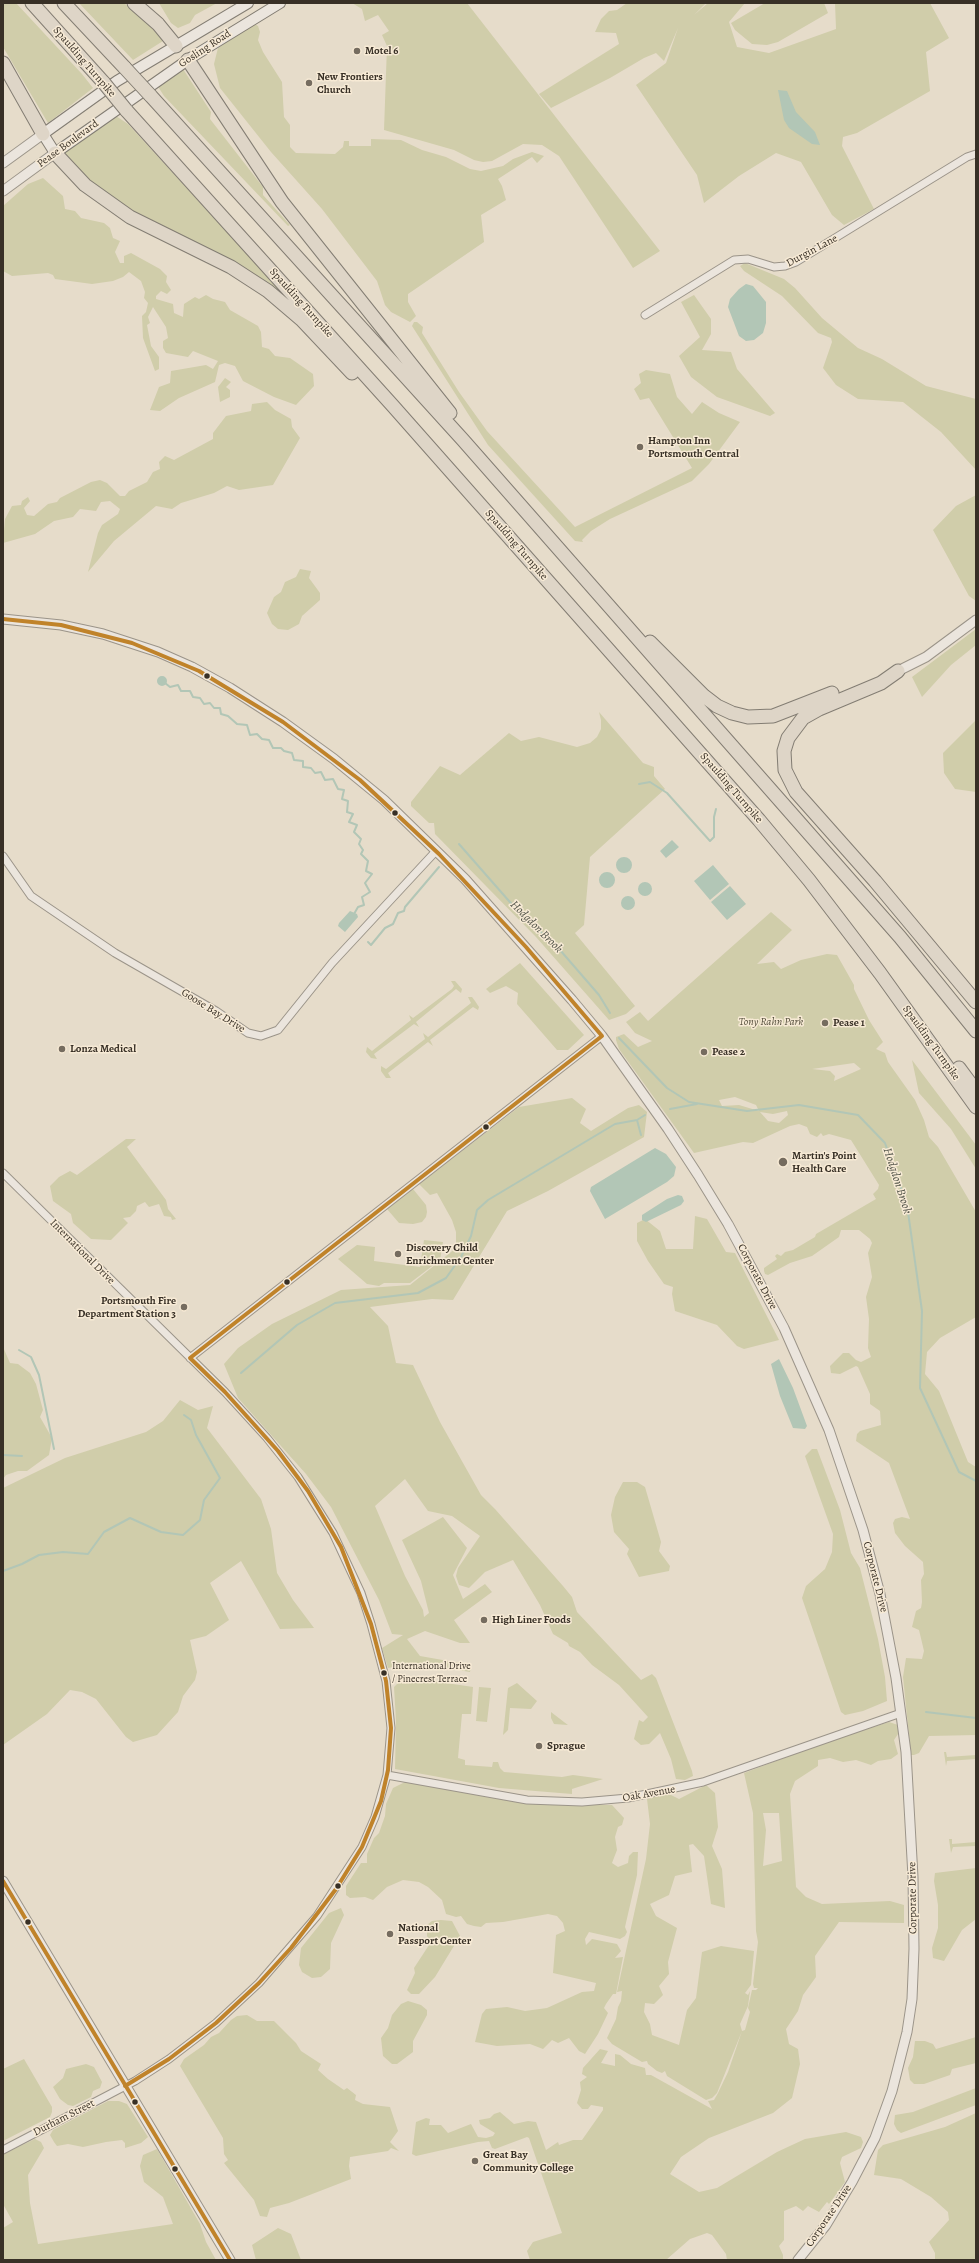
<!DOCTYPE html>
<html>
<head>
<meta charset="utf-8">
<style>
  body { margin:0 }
  #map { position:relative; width:979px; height:2263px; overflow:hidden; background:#e6dcca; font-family:Alegreya,serif }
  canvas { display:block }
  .frame { position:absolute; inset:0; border:4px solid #383026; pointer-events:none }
</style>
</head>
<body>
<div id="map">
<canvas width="979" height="2263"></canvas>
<div class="frame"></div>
</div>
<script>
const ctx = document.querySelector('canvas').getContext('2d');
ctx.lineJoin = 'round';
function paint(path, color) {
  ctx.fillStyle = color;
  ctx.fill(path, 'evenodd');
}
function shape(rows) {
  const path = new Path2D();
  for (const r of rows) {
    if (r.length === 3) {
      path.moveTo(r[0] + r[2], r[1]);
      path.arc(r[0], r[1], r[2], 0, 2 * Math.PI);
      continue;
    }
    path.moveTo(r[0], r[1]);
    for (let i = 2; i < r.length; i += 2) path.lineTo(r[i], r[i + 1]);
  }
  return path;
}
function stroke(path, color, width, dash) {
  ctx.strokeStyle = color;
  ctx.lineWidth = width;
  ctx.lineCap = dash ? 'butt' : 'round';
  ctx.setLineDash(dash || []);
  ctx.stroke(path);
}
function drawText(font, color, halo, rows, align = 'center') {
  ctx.font = font + ' Alegreya,serif';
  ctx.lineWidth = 3;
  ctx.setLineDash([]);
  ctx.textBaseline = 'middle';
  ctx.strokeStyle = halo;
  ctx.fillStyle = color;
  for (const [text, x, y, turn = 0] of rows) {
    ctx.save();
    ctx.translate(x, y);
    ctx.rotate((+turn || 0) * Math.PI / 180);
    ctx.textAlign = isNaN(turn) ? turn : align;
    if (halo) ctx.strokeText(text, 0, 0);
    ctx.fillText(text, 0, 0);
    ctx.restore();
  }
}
paint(shape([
  [3,3,16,3,82,74,93,88,48,123,3,47],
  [79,3,124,3,147,22,163,41,133,60],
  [159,3,217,3,195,15,190,23,178,28,171,23],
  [352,3,467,3,660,251,633,268,559,156,542,145,523,144,492,161,483,162,474,160,454,150,384,130,387,46,382,35,389,31,378,15,365,21,362,9],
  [627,3,706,3,694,15,708,3,745,3,729,22,737,47,769,53,836,29,835,3,930,3,949,38,926,52,930,91,857,133,843,137,842,146,874,209,844,225,832,215,801,162,776,153,739,176,704,203,697,175,636,85,666,63,678,28,664,61,656,53,644,58,610,78,551,108,539,94,619,44,616,33,595,32,601,19,609,11,617,10],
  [765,3,824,3,828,13,778,42,767,45,752,44,735,30,731,23],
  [253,23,258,26,260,32,258,40,263,52,282,82,284,117,290,125,290,147,296,153,335,154,343,147,344,141,349,141,349,146,371,146,371,139,401,140,422,150,446,157,470,169,481,171,503,166,513,159,532,152,544,156,537,163,532,157,498,179,502,186,506,200,481,215,484,242,408,294,408,302,416,316,410,322,391,312,385,305,377,281,322,209,271,152,220,88,214,64,218,48],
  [183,69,211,112,210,119,263,187,263,195,290,225,288,226,164,96,157,85],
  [116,116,128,124,292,303,135,215,90,182,64,153],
  [43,178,63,196,65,209,75,211,81,218,104,223,110,228,113,238,120,241,115,252,120,263,124,263,124,256,131,253,160,269,167,276,166,282,171,290,167,294,161,291,156,296,156,299,173,304,174,313,183,317,184,304,195,297,199,299,206,295,213,299,225,302,230,310,258,326,261,332,262,347,269,349,275,356,290,358,313,374,314,386,296,405,274,397,243,381,235,366,225,363,219,365,215,382,179,398,160,411,150,410,159,387,170,383,171,371,206,365,213,369,218,361,193,351,188,357,166,353,163,348,163,341,168,338,166,327,153,307,148,317,150,323,147,325,151,346,159,357,159,369,155,371,143,338,142,316,146,312,148,303,144,298,145,292,141,281,129,272,123,277,113,281,92,284,55,279,53,275,48,273,12,276,3,271,3,206,28,184],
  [745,263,784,279,795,288,822,318,858,348,882,359,926,386,976,399,976,470,941,432,903,402,858,399,836,385,823,368,832,342,831,338,818,333,782,296,744,271,740,266],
  [694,295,711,319,711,334,702,350,731,352,737,369,775,413,770,416,717,397,691,377,679,356,700,337,681,302],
  [414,322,417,322,423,327,422,333,459,392,487,431,575,527,692,468,649,398,640,400,634,389,641,383,639,374,646,370,670,374,677,397,692,414,702,402,719,413,740,422,709,464,692,481,610,519,591,531,582,540,583,542,575,541,488,445,412,326],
  [225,378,231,382,226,387,230,390,230,397,220,402,218,387],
  [267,402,275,410,291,419,292,427,300,438,273,485,239,490,227,486,214,493,181,503,172,509,156,506,114,541,88,572,98,533,102,525,118,514,120,509,110,501,101,502,96,511,80,509,73,517,54,521,35,534,3,543,5,519,12,506,21,505,22,501,28,497,30,501,24,508,27,515,34,516,48,504,57,502,60,498,91,482,100,480,107,483,120,496,125,496,129,491,147,482,153,472,160,469,159,462,165,456,174,460,213,439,213,433,226,416,251,411,252,404],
  [976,495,976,601,969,596,933,530,956,506],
  [300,569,311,571,309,578,320,593,320,600,302,616,299,624,288,630,278,629,272,624,267,613,274,597,281,592,285,582,296,577],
  [976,629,976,645,951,665,922,697,912,677],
  [599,712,643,763,654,767,654,776,665,789,590,857,584,925,575,933,635,1006,626,1014,609,1020,536,937,435,834,434,823,429,823,411,806,411,802,440,766,460,775,509,733,521,741,539,737,577,747,590,743,597,737,601,729,601,720],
  [976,720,976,792,955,789,944,773,943,753],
  [771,912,792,930,757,964,774,962,781,969,801,960,827,954,837,955,854,985,854,989,869,1020,883,1042,876,1049,885,1053,888,1062,915,1100,924,1120,929,1137,938,1147,976,1212,976,1317,940,1338,927,1352,925,1374,939,1391,968,1462,976,1467,976,1735,929,1736,919,1753,914,1755,911,1755,903,1677,906,1658,922,1659,924,1651,919,1630,912,1627,916,1611,921,1608,922,1602,921,1580,924,1574,923,1562,905,1546,895,1533,893,1523,895,1519,902,1517,910,1519,889,1463,856,1441,857,1434,860,1431,881,1425,880,1411,870,1404,870,1394,858,1367,856,1366,840,1374,831,1373,830,1366,843,1353,849,1353,856,1360,861,1362,871,1357,868,1348,869,1319,866,1297,872,1277,868,1253,872,1243,870,1239,859,1230,841,1230,839,1237,812,1256,790,1263,768,1275,765,1274,764,1271,764,1268,777,1259,775,1256,777,1254,781,1256,785,1252,793,1250,815,1237,816,1234,876,1199,873,1194,878,1189,879,1185,851,1140,829,1134,823,1136,821,1133,817,1137,810,1134,807,1127,799,1124,790,1126,753,1143,743,1142,694,1153,619,1049,616,1040,616,1037,624,1034,638,1047,652,1041,635,1033,626,1022,640,1012,648,1021],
  [854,1063,861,1069,834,1081,835,1076,830,1071,812,1069],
  [735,1097,756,1105,759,1111,739,1105,722,1106,719,1100],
  [787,1111,788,1115,779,1123,768,1121,760,1112,773,1114],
  [520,963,584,1035,568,1050,557,1050,517,1004,518,993,506,986,490,993,486,989],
  [451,981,455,981,462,989,461,993,456,989,416,1022,419,1027,414,1024,374,1054,377,1059,371,1058,366,1052,367,1047,372,1051,411,1020,409,1015,413,1018,452,989,454,986],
  [468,997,472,997,475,1001,479,1007,478,1010,473,1007,430,1040,433,1046,428,1042,388,1073,391,1078,386,1078,381,1071,381,1066,386,1069,425,1039,423,1033,428,1037,471,1003],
  [912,1060,976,1145,976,1169,951,1129,919,1093],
  [572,1098,586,1109,580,1123,591,1131,628,1108,639,1105,647,1112,644,1137,548,1191,507,1211,453,1300,432,1299,370,1307,388,1326,396,1363,413,1365,440,1422,481,1495,495,1509,563,1586,572,1597,577,1612,641,1680,652,1674,656,1678,692,1771,693,1776,685,1780,676,1779,671,1759,660,1733,649,1744,641,1745,634,1739,639,1720,643,1722,648,1717,619,1685,592,1665,580,1652,569,1646,568,1643,553,1634,540,1605,513,1560,485,1572,469,1588,459,1585,456,1576,458,1568,480,1536,452,1516,428,1511,405,1479,375,1506,405,1576,423,1610,424,1617,429,1613,421,1581,402,1540,443,1517,467,1548,453,1575,463,1599,485,1584,492,1592,454,1620,470,1643,460,1643,425,1631,407,1639,420,1656,471,1665,470,1672,415,1663,388,1668,382,1648,403,1635,392,1634,379,1600,331,1507,306,1474,238,1398,224,1364,238,1348,272,1324,341,1290,410,1285,456,1248,456,1232,452,1220,437,1193,430,1195,419,1184,519,1107],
  [126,1139,136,1139,127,1147,166,1200,168,1209,176,1219,172,1220,171,1217,164,1216,159,1204,149,1207,145,1202,137,1206,136,1211,130,1217,123,1218,128,1223,111,1240,91,1239,73,1223,71,1214,53,1201,50,1186,59,1177,70,1171,77,1175],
  [413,1189,426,1205,427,1212,426,1217,422,1222,413,1224,399,1223,387,1209],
  [695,1216,707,1219,726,1252,735,1253,779,1340,744,1349,737,1346,717,1325,675,1311,672,1294,673,1287,664,1284,648,1261,637,1241,637,1223,645,1219,660,1231,666,1249,693,1249],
  [424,1240,443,1242,440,1260,410,1283,384,1283,379,1286,367,1284,338,1259,357,1245,375,1247,374,1261,420,1267],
  [3,1347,10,1363,18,1364,30,1373,36,1384,43,1410,40,1417,52,1438,49,1455,27,1471,18,1471,6,1475,3,1479],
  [180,1400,198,1410,213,1406,207,1428,261,1499,271,1529,277,1573,293,1600,314,1628,280,1629,241,1561,210,1583,229,1620,206,1636,190,1640,197,1672,195,1680,183,1696,178,1712,157,1735,133,1742,126,1737,96,1699,82,1692,70,1690,47,1714,3,1745,3,1488,65,1458,146,1432,163,1421],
  [812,1449,817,1449,840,1510,851,1553,860,1568,878,1639,885,1677,887,1701,863,1711,845,1715,841,1712,802,1598,806,1586,825,1569,832,1552,833,1534,805,1456],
  [623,1482,637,1482,645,1487,661,1542,659,1551,670,1566,669,1571,639,1577,627,1554,629,1549,614,1532,611,1515,615,1497],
  [419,1679,473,1687,471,1714,462,1714,458,1758,465,1760,465,1765,492,1767,493,1762,498,1762,500,1768,504,1772,562,1777,573,1775,603,1779,572,1789,572,1794,499,1788,395,1769,396,1721,394,1687,398,1683],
  [517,1683,537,1701,531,1709,510,1708,508,1730,503,1735,508,1688],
  [479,1687,491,1688,487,1722,476,1721],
  [551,1712,564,1722,568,1725,554,1724,551,1718],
  [889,1722,898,1725,898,1734,894,1740,898,1754,891,1759,878,1761,871,1765,856,1760,843,1762,830,1758,818,1760,818,1766,795,1781,790,1794,796,1887,806,1897,822,1904,890,1901,904,1905,904,1923,839,1922,815,1956,816,1977,803,1995,798,2011,786,2029,789,2044,798,2049,800,2064,792,2098,773,2113,709,2138,681,2157,670,2174,699,2192,717,2188,777,2152,805,2139,846,2132,861,2137,863,2142,861,2148,842,2157,840,2163,845,2182,829,2204,827,2202,819,2212,808,2206,803,2211,796,2206,784,2211,784,2240,779,2246,783,2255,783,2260,727,2260,726,2254,712,2235,707,2233,690,2239,666,2260,530,2260,527,2251,533,2242,562,2233,529,2138,527,2137,495,2149,492,2148,489,2141,478,2142,416,2156,412,2154,416,2122,426,2118,430,2119,429,2125,441,2125,448,2133,471,2124,478,2137,486,2138,493,2136,495,2133,480,2124,479,2120,490,2118,494,2114,500,2112,514,2124,528,2121,536,2122,546,2150,558,2142,559,2145,573,2140,582,2140,603,2110,603,2107,591,2105,588,2109,582,2109,577,2103,581,2090,580,2082,587,2077,582,2074,583,2068,600,2049,608,2051,601,2063,615,2066,615,2054,620,2055,631,2064,645,2068,646,2075,651,2075,712,2109,708,2101,714,2100,718,2093,728,2072,742,2031,745,2030,750,2012,748,2008,752,1990,756,1990,758,1988,754,1988,753,1984,758,1942,756,1931,753,1813,744,1773,835,1739],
  [763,1813,779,1813,782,1861,763,1866,766,1830],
  [944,1752,946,1752,947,1757,976,1755,976,1759,947,1761,946,1766],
  [407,1781,514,1801,554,1805,612,1805,624,1818,622,1825,618,1827,615,1837,617,1850,612,1863,618,1867,628,1863,629,1856,633,1852,638,1852,637,1875,625,1927,627,1932,625,1936,620,1939,589,1932,585,1939,586,1945,592,1939,617,1944,621,1951,615,1958,623,1957,616,1994,613,1994,606,2004,604,2008,608,2013,598,2034,585,2054,579,2051,569,2038,558,2043,552,2040,543,2049,530,2044,497,2046,475,2042,482,2014,486,2009,507,2007,525,2011,547,2008,582,1992,594,1991,596,1983,553,1973,556,1935,565,1931,563,1923,557,1916,548,1914,503,1922,486,1923,481,1927,474,1926,467,1924,461,1916,456,1917,446,1914,442,1900,428,1887,419,1882,403,1880,387,1887,373,1900,365,1897,350,1898,346,1895,346,1886,361,1863,367,1863,367,1854,374,1838,379,1833,385,1816,386,1804,393,1788],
  [706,1785,715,1793,718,1827,712,1846,722,1869,725,1908,711,1904,704,1856,693,1844,689,1845,692,1872,675,1876,669,1895,650,1904,656,1916,677,1928,668,1962,669,1974,659,1986,663,1995,654,2004,645,2003,644,2012,650,2024,652,2035,679,2045,687,2010,696,1998,702,1952,721,1946,754,1951,751,1985,745,1993,748,1995,750,1991,748,2006,740,2024,742,2031,717,2093,712,2098,706,2100,667,2076,665,2071,662,2073,657,2071,648,2064,647,2061,642,2062,612,2044,607,2038,616,2019,618,2007,621,2001,622,1991,617,1992,646,1859,650,1824,647,1799,667,1793,679,1799],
  [949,1839,952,1839,952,1844,976,1842,976,1846,953,1847,951,1853],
  [976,1868,976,1919,962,1930,944,1961,933,1958,932,1948,938,1928,938,1905,934,1881,935,1873],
  [341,1908,344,1915,331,1943,330,1969,321,1977,312,1978,302,1972,299,1965,301,1948,329,1913],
  [441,1920,452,1921,460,1936,435,1977,419,1994,411,1994,407,1990,415,1973,414,1968,431,1942,427,1936,427,1925,432,1921],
  [408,2001,421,2005,427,2010,427,2015,413,2041,413,2052,397,2064,392,2064,383,2056,381,2038,388,2028,392,2015,401,2004],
  [247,2015,257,2021,274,2021,296,2043,301,2051,321,2064,318,2070,328,2079,344,2090,347,2088,356,2095,355,2100,363,2104,390,2107,398,2131,390,2142,399,2151,391,2148,388,2151,350,2157,349,2166,351,2179,289,2203,270,2208,267,2217,260,2216,254,2200,224,2163,228,2160,224,2154,223,2138,180,2066,184,2059,204,2045,211,2037,219,2033,231,2020,237,2016],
  [976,2037,976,2063,952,2069,950,2075,924,2084,914,2084,910,2080,908,2068,913,2057,915,2041,925,2041,933,2044,936,2049],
  [24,2059,52,2107,52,2112,50,2117,3,2141,3,2069],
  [86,2064,94,2067,102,2082,100,2088,93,2091,91,2097,73,2106,68,2105,60,2099,53,2087,63,2078,66,2069],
  [976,2088,976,2105,901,2133,897,2130,894,2124,895,2115,913,2112],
  [108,2101,119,2101,127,2104,148,2137,141,2143,125,2148,125,2143,122,2140,106,2142,83,2147,68,2144,57,2146,54,2142,50,2135,53,2130],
  [976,2113,976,2260,935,2260,935,2253,929,2242,949,2220,948,2212,931,2197,901,2179,874,2175,878,2150,883,2145,945,2127],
  [35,2139,41,2142,44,2148,28,2175,30,2203,38,2244,173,2224,163,2197,144,2182,140,2166,143,2155,157,2149,200,2224,206,2242,216,2260,3,2260,3,2228,13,2222,3,2204,3,2154],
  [278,2228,291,2234,301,2260,256,2260,252,2245]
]), '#d0cdaa');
paint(shape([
  [778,90,787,91,796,112,815,132,820,145,812,144,789,128,784,120],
  [746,284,753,286,766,302,766,323,763,333,754,340,746,341,739,336,728,307,730,299,739,289],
  [162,681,5],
  [672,840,679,847,666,858,660,851],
  [624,865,8],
  [713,865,729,884,710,900,694,881],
  [607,880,8],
  [645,889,7],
  [730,886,746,904,727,920,711,902],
  [628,903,7],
  [350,911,357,914,358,917,345,932,338,926,339,923],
  [655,1148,666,1154,676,1167,674,1176,667,1182,605,1219,590,1191,591,1187],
  [678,1195,682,1196,684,1201,681,1205,646,1222,642,1220,642,1215,667,1199],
  [779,1359,793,1388,807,1426,805,1429,793,1428,780,1396,771,1364]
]), '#b2c6b6');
stroke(shape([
  [165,683,170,687,178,685,181,691,190,691,193,697,200,698,204,704,210,703,214,708,220,708,221,714,228,716,237,724,247,725,250,735,257,734,262,739,269,740,273,748,281,748,284,751,292,753,294,760,303,761,303,767,311,768,315,773,321,772,325,780,333,779,338,789,344,790,342,799,348,801,347,812,353,814,349,822,357,825,354,832,361,839,359,844,363,850,361,854,368,861,366,871,372,874,365,883,370,892,362,897,364,905,358,907,354,914],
  [639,784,650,782,667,793,710,841,714,837,714,817,716,809],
  [459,844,516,909,560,950,599,995,610,1013],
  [368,942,371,945,385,928,393,924,398,913,404,911,405,907,439,867],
  [619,1038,667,1088,689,1102,747,1111,799,1105,858,1115,885,1143,907,1205,922,1311,920,1388,959,1472,976,1481],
  [670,1109,697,1104],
  [637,1120,641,1135],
  [19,1350,31,1357,39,1375,54,1449],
  [241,1373,297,1325,335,1303,418,1293,446,1278,461,1257,471,1236,477,1210,488,1200,615,1124,637,1120,645,1115],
  [3,1455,22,1456],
  [3,1571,22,1564,39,1555,63,1552,88,1554,104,1532,130,1518,161,1532,183,1535,200,1520,204,1500,220,1478,196,1435,191,1420,184,1415],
  [926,1712,976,1718]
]), '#b2c6b6', 2);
const minor = shape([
  [645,315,734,260,748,259,774,267,785,266,796,262,967,157,976,154],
  [3,856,31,896,115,953,216,1011,248,1033,261,1036,278,1030,332,963,436,851],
  [3,1173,225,1392,267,1438,298,1477,333,1533,361,1593,371,1624,386,1681,391,1728,387,1775,375,1817,362,1847,317,1916,259,1983,216,2023,169,2059,135,2081,3,2150],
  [190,1358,602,1036],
  [387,1775,527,1800,582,1802,628,1798,703,1782,901,1713]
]);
const tertiary = shape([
  [3,163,43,134],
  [3,191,55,153],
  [3,619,61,625,103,634,158,652,192,667,230,688,283,722,334,759,384,800,465,879,572,1000,602,1036,668,1129,698,1175,728,1224,784,1328,829,1430,863,1530,880,1594,896,1678,906,1752,913,1877,914,1949,912,1999,907,2032,892,2091,875,2138,852,2182,826,2225,798,2260],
  [898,671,926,657,976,620],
  [3,1881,230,2260]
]);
const secondary = shape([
  [248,3,117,81,43,134,55,153,192,57,280,3]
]);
const motorway = shape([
  [32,3,104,83],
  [64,3,125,68],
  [134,3,158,24,176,46],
  [188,60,282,202,450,413],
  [3,63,43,134],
  [150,95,463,440,900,937,976,1031],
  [126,110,393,406,759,820,809,880,880,973,976,1107],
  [55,153,85,185,130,217,231,267,268,291,302,320,352,373],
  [650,642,704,696,717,706,732,713,748,717,773,716,832,693],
  [898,671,881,683,819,709,803,718,788,738,784,751,785,770,796,792,875,881,976,1002],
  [959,1068,976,1091]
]);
stroke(minor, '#9b9489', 9);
stroke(tertiary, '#9b9489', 11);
stroke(secondary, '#837d73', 12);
stroke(motorway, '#837d73', 15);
stroke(minor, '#ebe5dd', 7);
stroke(tertiary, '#ebe5dd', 9);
stroke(secondary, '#ebe5dd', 10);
stroke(motorway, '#ded5c7', 13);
const motorwayBridge = shape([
  [125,68,150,95],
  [104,83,126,110]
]);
stroke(motorwayBridge, '#837d73', 15, []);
stroke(motorwayBridge, '#ded5c7', 13);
stroke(shape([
  [3,619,61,625,132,643,199,671,283,722,360,780,439,854,526,947,602,1036,190,1358,225,1392,278,1451,308,1491,341,1547,371,1624,386,1681,391,1728,388,1770,381,1801,362,1847,336,1889,291,1948,259,1983,216,2023,169,2059,125,2086],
  [3,1881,230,2260]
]), '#c0832a', 4);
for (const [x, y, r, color] of [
  [357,51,4,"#756c5f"],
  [309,83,4,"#756c5f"],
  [640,447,4,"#756c5f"],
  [207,676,3.5,"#383026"],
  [395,813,3.5,"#383026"],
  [825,1023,4,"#756c5f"],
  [62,1049,4,"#756c5f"],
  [704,1052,4,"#756c5f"],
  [486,1127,3.5,"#383026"],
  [783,1162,5,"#756c5f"],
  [398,1254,4,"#756c5f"],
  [287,1282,3.5,"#383026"],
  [184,1307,4,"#756c5f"],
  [484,1620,4,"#756c5f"],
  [384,1673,3.5,"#383026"],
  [539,1746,4,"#756c5f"],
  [338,1886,3.5,"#383026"],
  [28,1922,3.5,"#383026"],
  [390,1934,4,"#756c5f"],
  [135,2102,3.5,"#383026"],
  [475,2161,4,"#756c5f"],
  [175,2169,3.5,"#383026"]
]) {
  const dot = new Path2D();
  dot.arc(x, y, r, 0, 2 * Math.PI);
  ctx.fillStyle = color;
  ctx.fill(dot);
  stroke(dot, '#f7ead5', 1.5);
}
drawText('10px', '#383026', '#f7ead5', [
  ["International Drive",392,1667],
  ["/ Pinecrest Terrace",392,1680]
], 'left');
drawText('11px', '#383026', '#f7ead5', [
  ["Gosling Road",205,49,-33],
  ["Spaulding Turnpike",84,62,49],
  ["Pease Boulevard",68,144,-36],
  ["Durgin Lane",812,251,-28],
  ["Spaulding Turnpike",301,303,48],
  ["Spaulding Turnpike",516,545,49],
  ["Spaulding Turnpike",731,788,49],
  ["Goose Bay Drive",213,1011,32],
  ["Spaulding Turnpike",931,1043,54],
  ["International Drive",82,1252,45],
  ["Corporate Drive",757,1277,62],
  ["Corporate Drive",875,1577,76],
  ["Oak Avenue",649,1794,-10],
  ["Corporate Drive",913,1898,-91],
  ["Durham Street",64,2118,-27],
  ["Corporate Drive",829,2216,-56]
]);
drawText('bold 11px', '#383026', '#f7ead5', [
  ["Motel 6",365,51],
  ["New Frontiers",317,77],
  ["Church",317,90],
  ["Hampton Inn",648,441],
  ["Portsmouth Central",648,454],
  ["Pease 1",833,1023],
  ["Lonza Medical",70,1049],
  ["Pease 2",712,1052],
  ["Martin's Point",792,1156],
  ["Health Care",792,1169],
  ["Discovery Child",406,1248],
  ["Enrichment Center",406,1261],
  ["Portsmouth Fire",176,1301,"right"],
  ["Department Station 3",176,1314,"right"],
  ["High Liner Foods",492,1620],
  ["Sprague",547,1746],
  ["National",398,1928],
  ["Passport Center",398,1941],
  ["Great Bay",483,2155],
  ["Community College",483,2168]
], 'left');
drawText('italic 11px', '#534d3b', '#f7ead5', [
  ["Tony Rahn Park",771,1022]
]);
drawText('italic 12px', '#515348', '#f7ead5', [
  ["Hodgdon Brook",536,927,45],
  ["Hodgdon Brook",897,1181,72]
]);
</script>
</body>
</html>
